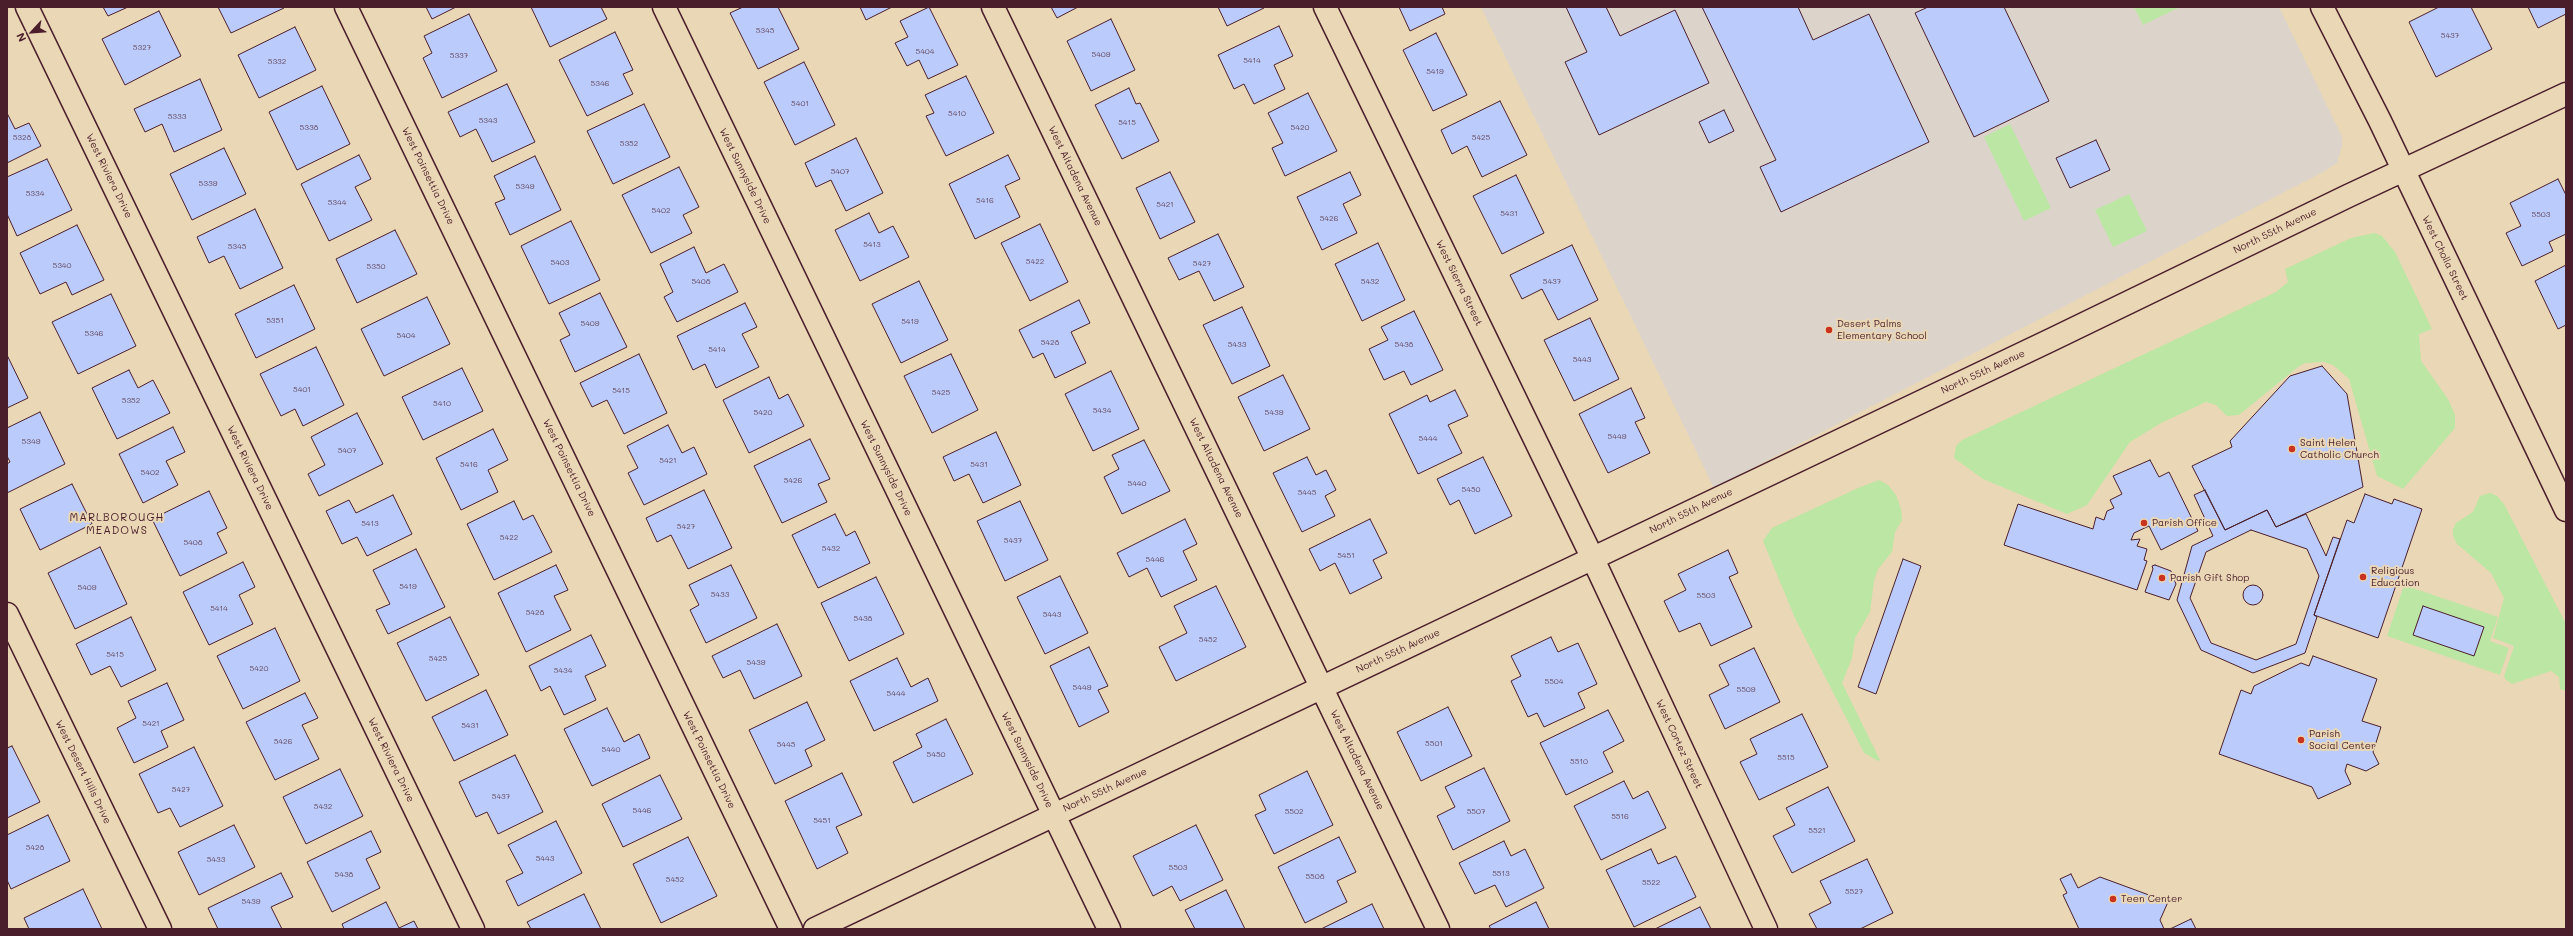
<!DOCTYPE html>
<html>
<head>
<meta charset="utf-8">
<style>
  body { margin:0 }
  #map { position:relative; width:2573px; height:936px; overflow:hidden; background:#ead7b5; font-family:Mali,sans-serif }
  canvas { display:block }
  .frame { position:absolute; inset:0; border:8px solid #4a1f2b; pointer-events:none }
  .north { position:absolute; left:12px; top:12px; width:40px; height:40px; -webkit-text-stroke:3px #ead7b5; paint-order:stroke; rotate:244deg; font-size:11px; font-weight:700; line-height:16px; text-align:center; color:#4a1f2b }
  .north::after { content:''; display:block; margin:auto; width:14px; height:18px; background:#4a1f2b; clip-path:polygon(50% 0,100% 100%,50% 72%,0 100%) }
</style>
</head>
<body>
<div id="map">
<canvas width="2573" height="936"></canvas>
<div class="frame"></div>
<div class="north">N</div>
</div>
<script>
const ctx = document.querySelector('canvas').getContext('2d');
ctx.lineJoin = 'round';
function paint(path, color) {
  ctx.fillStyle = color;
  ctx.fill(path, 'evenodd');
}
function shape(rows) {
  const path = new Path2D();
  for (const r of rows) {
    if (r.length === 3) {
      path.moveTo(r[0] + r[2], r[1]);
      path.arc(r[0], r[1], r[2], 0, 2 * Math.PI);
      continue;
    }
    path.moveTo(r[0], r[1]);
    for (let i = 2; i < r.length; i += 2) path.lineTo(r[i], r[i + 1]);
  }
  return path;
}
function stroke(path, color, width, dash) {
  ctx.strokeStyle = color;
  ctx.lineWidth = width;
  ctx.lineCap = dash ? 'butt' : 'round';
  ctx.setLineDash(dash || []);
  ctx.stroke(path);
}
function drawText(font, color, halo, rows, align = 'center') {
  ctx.font = font + ' Mali,sans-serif';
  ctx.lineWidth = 4;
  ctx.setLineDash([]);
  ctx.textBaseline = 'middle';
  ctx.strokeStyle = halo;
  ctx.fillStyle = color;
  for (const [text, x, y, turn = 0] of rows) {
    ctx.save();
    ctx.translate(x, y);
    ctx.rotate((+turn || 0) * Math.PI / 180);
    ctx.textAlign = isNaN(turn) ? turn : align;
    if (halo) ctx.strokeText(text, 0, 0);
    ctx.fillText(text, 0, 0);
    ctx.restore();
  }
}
paint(shape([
  [1481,7,2279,7,2336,124,2342,137,2342,146,2337,163,2325,171,1714,488]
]), '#dcd4ca');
paint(shape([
  [2134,7,2180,7,2143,25],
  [2010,124,2051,208,2024,221,1984,137],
  [2129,194,2147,231,2113,247,2095,210],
  [2374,233,2382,236,2395,252,2432,329,2419,334,2421,361,2448,399,2455,415,2455,428,2403,489,2377,476,2349,379,2333,365,2324,362,2305,363,2298,367,2239,415,2227,416,2216,405,2206,402,2161,423,2130,442,2087,505,2067,514,1983,479,1954,458,1956,446,1962,440,2276,292,2288,282,2285,269,2351,238],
  [1879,480,1888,485,1896,495,1901,509,1902,520,1895,532,1892,552,1878,569,1874,581,1870,612,1855,638,1852,658,1842,683,1880,760,1878,761,1864,753,1795,618,1763,541,1772,528,1858,488],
  [2490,493,2497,496,2504,504,2566,624,2566,691,2560,689,2559,677,2551,671,2512,684,2505,679,2504,676,2514,646,2493,638,2504,598,2491,573,2457,544,2453,536,2453,529,2456,523,2473,512,2480,496],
  [2404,585,2498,617,2490,641,2509,648,2500,675,2387,636]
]), '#bce6a3');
const building = shape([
  [103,7,128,7,108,16,103,7],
  [218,7,283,7,284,8,231,33,218,7],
  [426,7,456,7,432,19,426,7],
  [531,7,601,7,607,19,550,47,531,7],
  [743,7,778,7,799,49,758,69,730,13,743,7],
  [860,7,892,7,866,20,860,7],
  [929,7,958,65,928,79,919,60,907,66,895,43,908,37,900,21,929,7],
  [1051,7,1078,7,1057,18,1051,7],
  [1218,7,1263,7,1264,8,1227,26,1218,7],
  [1399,7,1442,7,1445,14,1410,31,1399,7],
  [1566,7,1606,7,1620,36,1675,10,1709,83,1599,135,1565,62,1587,52,1566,7],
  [1702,7,1798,7,1813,40,1869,14,1929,142,1781,212,1760,167,1776,160,1702,7],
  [1928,7,2004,7,2049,101,1974,137,1915,13,1928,7],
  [2439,7,2471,7,2492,49,2436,77,2409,22,2439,7],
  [2528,7,2566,7,2566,14,2538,28,2528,7],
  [159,11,181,56,125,85,102,39,159,11],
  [469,14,497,71,442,98,423,58,432,53,424,36,469,14],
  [1111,19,1135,70,1091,91,1067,41,1111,19],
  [1279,26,1293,56,1274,65,1285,89,1254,104,1244,84,1234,89,1218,55,1279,26],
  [295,27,316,70,259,98,238,55,295,27],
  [615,32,633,70,623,74,633,94,587,116,559,60,615,32],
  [1436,33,1467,95,1433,111,1403,50,1436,33],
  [804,62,835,125,795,145,764,82,804,62],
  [966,76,994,133,946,156,926,116,934,113,925,95,966,76],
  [200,79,222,130,174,152,162,124,145,132,134,109,200,79],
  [507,84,535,142,492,162,476,129,460,137,448,112,507,84],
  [322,86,350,144,297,170,269,112,322,86],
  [1129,88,1136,104,1140,103,1159,141,1122,159,1095,105,1129,88],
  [1308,93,1337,151,1285,176,1272,148,1283,143,1268,113,1308,93],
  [1500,101,1527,155,1482,177,1467,146,1452,154,1441,130,1500,101],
  [644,104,670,157,613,184,587,131,644,104],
  [1724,110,1734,131,1709,143,1699,122,1724,110],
  [7,113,15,129,29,123,41,146,7,163,7,113],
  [856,138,883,193,846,211,831,180,816,187,805,163,856,138],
  [2096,140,2110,170,2070,188,2056,158,2096,140],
  [224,148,246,194,192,220,170,174,224,148],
  [359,155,371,179,355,187,372,220,329,241,301,184,359,155],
  [1008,155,1020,179,1005,186,1020,217,975,239,949,184,1008,155],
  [535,156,561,210,510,235,495,203,505,199,494,176,535,156],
  [47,159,72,210,17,236,7,214,7,177,47,159],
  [679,167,699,207,683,215,692,233,651,253,622,195,679,167],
  [1170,172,1195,222,1160,239,1136,188,1170,172],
  [1350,172,1361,195,1343,204,1357,233,1322,250,1297,197,1350,172],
  [1516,175,1544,233,1502,254,1473,196,1516,175],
  [2558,179,2566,195,2566,234,2549,242,2553,251,2522,266,2506,233,2521,226,2510,203,2558,179],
  [255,209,283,268,240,289,224,256,209,263,197,237,255,209],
  [869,213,879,233,893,226,909,257,860,281,835,230,869,213],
  [571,221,600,280,549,304,521,246,571,221],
  [1040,224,1068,282,1030,301,1001,243,1040,224],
  [77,225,104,280,72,295,66,282,40,294,20,253,77,225],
  [395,230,417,274,357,303,336,259,395,230],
  [1218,234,1244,287,1214,301,1199,271,1179,280,1168,258,1218,234],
  [1378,243,1405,300,1362,321,1335,264,1378,243],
  [1572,245,1598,300,1558,320,1542,289,1522,299,1510,275,1572,245],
  [694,247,706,273,724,264,738,292,677,322,664,297,673,292,660,264,694,247],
  [2566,265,2566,325,2558,329,2535,281,2566,265],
  [919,281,948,340,901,363,872,304,919,281],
  [294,285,315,329,256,358,235,314,294,285],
  [600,293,627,347,575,372,560,340,570,335,559,313,600,293],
  [111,294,136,346,78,374,52,322,111,294],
  [427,297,450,344,384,376,361,329,427,297],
  [1079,300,1090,323,1071,332,1086,363,1055,378,1043,353,1033,358,1019,330,1079,300],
  [745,303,757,327,742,334,759,367,716,388,705,364,693,370,677,336,745,303],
  [1242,307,1270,366,1232,384,1203,325,1242,307],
  [1414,311,1443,370,1411,385,1404,371,1384,380,1369,349,1388,340,1381,327,1414,311],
  [1590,318,1619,379,1574,401,1544,340,1590,318],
  [316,347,344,405,303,426,295,409,281,416,260,374,316,347],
  [639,354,667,413,624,434,607,400,592,407,580,383,639,354],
  [951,354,978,410,932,433,904,376,951,354],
  [7,355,28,398,7,408,7,355],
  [2322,366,2347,394,2363,487,2276,527,2267,510,2225,530,2192,466,2232,447,2230,441,2290,376,2322,366],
  [462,368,483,411,423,440,402,397,462,368],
  [129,370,138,388,153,380,170,413,117,439,92,388,129,370],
  [1111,371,1139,429,1093,451,1065,394,1111,371],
  [1283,375,1310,429,1264,451,1238,397,1283,375],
  [769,377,779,399,788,394,804,426,749,453,723,400,769,377],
  [1631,388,1645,418,1635,422,1650,453,1608,473,1579,414,1631,388],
  [1455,390,1468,416,1448,425,1462,453,1418,474,1389,414,1427,395,1430,402,1455,390],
  [40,412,65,464,7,493,7,464,10,462,7,456,7,428,40,412],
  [357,413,383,464,319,496,308,474,325,465,311,437,357,413],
  [668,425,682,453,694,447,707,474,644,505,628,473,638,468,627,446,668,425],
  [173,427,185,452,166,461,178,485,143,503,119,454,173,427],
  [493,429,508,460,488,470,498,492,461,510,436,458,493,429],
  [996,432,1021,485,983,503,969,474,954,481,943,457,996,432],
  [810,439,830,479,818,484,827,502,782,523,754,466,810,439],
  [1144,440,1170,491,1122,514,1104,477,1119,469,1112,455,1144,440],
  [1307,457,1316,475,1326,470,1336,490,1325,496,1335,516,1302,532,1273,473,1307,457],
  [1483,457,1512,516,1475,534,1459,500,1450,505,1437,479,1483,457],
  [2150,460,2159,477,2169,472,2198,531,2161,550,2149,526,2134,533,2131,540,2140,539,2137,546,2147,549,2144,560,2147,561,2137,590,2004,545,2018,504,2093,529,2096,517,2104,520,2107,511,2114,508,2110,500,2122,494,2113,476,2150,460],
  [72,484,92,524,40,550,20,509,72,484],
  [704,490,732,548,688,569,671,535,657,542,646,518,704,490],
  [2205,490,2225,530,2267,510,2276,527,2306,514,2326,556,2333,537,2340,539,2314,615,2317,617,2305,653,2253,673,2201,650,2177,600,2192,546,2213,536,2194,495,2205,490],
  [2251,530,2307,549,2319,576,2296,644,2256,660,2211,643,2190,598,2206,552,2251,530],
  [209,491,227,528,217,533,227,553,180,576,152,519,209,491],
  [2365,494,2392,504,2394,499,2422,509,2378,638,2314,615,2347,520,2354,523,2365,494],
  [393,495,412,534,367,556,357,537,342,544,326,511,349,500,356,513,393,495],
  [514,501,523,520,533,515,552,552,494,580,467,524,514,501],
  [1020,501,1048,560,1005,581,977,521,1020,501],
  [835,514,846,536,855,531,870,563,818,588,792,535,835,514],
  [1185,519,1197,544,1183,551,1197,580,1161,597,1147,568,1129,577,1117,553,1185,519],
  [1370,519,1387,553,1373,560,1382,578,1350,594,1335,563,1320,571,1309,549,1370,519],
  [100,547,127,604,75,629,48,573,100,547],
  [416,549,445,607,388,634,376,610,390,604,373,570,416,549],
  [1728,550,1738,573,1729,577,1752,627,1711,646,1700,623,1679,632,1664,601,1686,590,1678,574,1728,550],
  [1903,559,1921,566,1876,694,1858,687,1903,559],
  [243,562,255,587,239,595,253,624,209,645,183,592,243,562],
  [556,565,568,590,554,596,571,630,526,652,498,593,556,565],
  [731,565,757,618,706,643,690,610,699,605,689,585,731,565],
  [2155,565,2171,571,2176,584,2169,600,2145,592,2153,569,2152,566,2155,565],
  [1060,576,1088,633,1045,654,1017,597,1060,576],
  [876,577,904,634,849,661,821,603,876,577],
  [2253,595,10],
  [1216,586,1246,647,1176,681,1159,647,1187,633,1174,606,1216,586],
  [2423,606,2484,627,2474,656,2413,635,2423,606],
  [131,617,156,670,121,687,110,666,91,675,76,644,131,617],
  [450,617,479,675,426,701,397,643,450,617],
  [777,624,802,676,754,699,740,670,723,678,712,656,777,624],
  [275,628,300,681,243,709,217,656,275,628],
  [591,635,606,666,585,676,596,700,564,715,550,686,541,691,529,666,591,635],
  [1551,637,1558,652,1578,643,1597,684,1578,693,1585,708,1544,727,1537,713,1528,717,1511,681,1521,676,1511,656,1551,637],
  [1089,647,1108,686,1098,690,1109,712,1079,727,1050,666,1089,647],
  [1754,648,1780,702,1725,729,1709,695,1729,685,1719,665,1754,648],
  [2313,656,2377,679,2362,721,2381,727,2373,752,2379,764,2366,771,2347,764,2345,771,2351,784,2318,799,2312,787,2219,754,2241,690,2251,694,2254,686,2301,663,2309,666,2313,656],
  [897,658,911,687,928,678,938,701,874,731,850,681,897,658],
  [167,683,184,720,161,731,168,747,134,763,117,728,136,718,128,701,167,683],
  [486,690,508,735,454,761,432,717,486,690],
  [305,693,318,718,302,725,319,759,275,780,246,722,305,693],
  [807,702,825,740,805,750,812,766,775,784,749,730,807,702],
  [1448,707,1472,756,1421,781,1397,732,1448,707],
  [607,708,624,742,639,734,650,758,592,786,564,729,607,708],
  [1608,710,1624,741,1603,752,1613,772,1566,795,1540,743,1608,710],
  [1802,714,1828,767,1759,800,1740,762,1757,754,1750,739,1802,714],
  [946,719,973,774,913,803,893,762,922,747,916,734,946,719],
  [12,746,40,802,7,818,7,748,12,746],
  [194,747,223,806,180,827,170,808,158,813,139,774,194,747],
  [515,755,543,812,498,834,487,812,476,817,459,782,515,755],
  [1484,768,1510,821,1453,850,1437,816,1455,807,1445,787,1484,768],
  [340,769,363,816,306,844,283,797,340,769],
  [1307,771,1333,825,1274,854,1255,815,1266,810,1259,795,1307,771],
  [842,773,862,815,836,827,848,853,817,869,785,801,842,773],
  [660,775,682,819,623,847,602,804,660,775],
  [1624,781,1633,799,1648,791,1666,828,1601,860,1574,806,1624,781],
  [1828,787,1855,841,1792,873,1773,836,1795,825,1786,808,1828,787],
  [48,815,70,861,11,889,7,880,7,835,48,815],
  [556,821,582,873,518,906,506,881,523,873,508,845,556,821],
  [234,825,255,867,199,895,178,852,234,825],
  [1196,825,1223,880,1180,901,1172,886,1153,896,1133,856,1196,825],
  [371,831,381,852,366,859,380,888,332,912,307,862,371,831],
  [688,837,717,896,661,923,633,864,688,837],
  [1339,837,1356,872,1337,881,1347,902,1305,923,1278,867,1339,837],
  [1504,841,1511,856,1525,849,1544,888,1506,907,1495,885,1475,894,1459,863,1504,841],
  [1651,849,1658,864,1676,856,1696,897,1634,927,1606,870,1651,849],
  [1867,859,1893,913,1860,929,1817,929,1809,914,1831,903,1820,881,1867,859],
  [281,873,293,897,271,907,282,929,218,929,208,908,281,873],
  [2071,874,2078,888,2100,877,2168,902,2160,920,2164,929,2079,929,2063,895,2067,893,2060,879,2071,874],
  [83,889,102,929,29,929,24,918,83,889],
  [1226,890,1245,929,1195,929,1185,910,1226,890],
  [584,894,601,929,531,929,527,922,584,894],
  [386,902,399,928,414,921,418,929,344,929,342,924,386,902],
  [1536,902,1549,929,1491,929,1489,926,1536,902],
  [1372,904,1384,929,1321,929,1372,904],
  [1700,907,1711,929,1655,929,1700,907],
  [2191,919,2196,929,2170,929,2191,919]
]);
paint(building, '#bbccfc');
stroke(building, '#4a1f2b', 1);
const minor = shape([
  [27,7,473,929],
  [346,7,791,929],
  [664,7,1109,929],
  [993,7,1438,929],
  [1325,7,1593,559,1766,929],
  [2322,7,2380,121,2566,510],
  [7,614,160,929],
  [815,929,2053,339,2348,196,2566,94]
]);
stroke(minor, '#4a1f2b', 25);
stroke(minor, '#ead7b5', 22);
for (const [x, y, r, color] of [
  [1829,330,4,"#c8321e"],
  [2292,449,4,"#c8321e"],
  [2144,523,4,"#c8321e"],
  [2363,577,4,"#c8321e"],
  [2162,578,4,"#c8321e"],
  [2301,740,4,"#c8321e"],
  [2113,899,4,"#c8321e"]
]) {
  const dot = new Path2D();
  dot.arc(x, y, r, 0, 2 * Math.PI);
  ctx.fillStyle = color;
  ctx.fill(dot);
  stroke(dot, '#ead7b5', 1.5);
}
drawText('8px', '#664a5f', null, [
  ["5345",765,31],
  ["5437",2450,36],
  ["5327",142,48],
  ["5404",925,52],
  ["5409",1101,55],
  ["5337",459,56],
  ["5414",1252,61],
  ["5332",277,62],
  ["5419",1435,72],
  ["5346",600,84],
  ["5401",800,104],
  ["5410",957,114],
  ["5333",177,117],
  ["5343",488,121],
  ["5415",1127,123],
  ["5338",309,128],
  ["5420",1300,128],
  ["5328",22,138],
  ["5425",1481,138],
  ["5352",629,144],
  ["5407",840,172],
  ["5339",208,184],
  ["5349",525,187],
  ["5334",35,194],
  ["5416",985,201],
  ["5344",337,203],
  ["5421",1165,205],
  ["5402",661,211],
  ["5431",1509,214],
  ["5503",2541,215],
  ["5426",1329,219],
  ["5413",872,245],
  ["5345",237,247],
  ["5422",1035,262],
  ["5403",560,263],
  ["5427",1202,264],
  ["5340",62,266],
  ["5350",376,267],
  ["5408",701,282],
  ["5432",1370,282],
  ["5437",1552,282],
  ["5351",275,321],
  ["5419",910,322],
  ["5409",590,324],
  ["5346",94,334],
  ["5404",406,336],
  ["5428",1050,343],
  ["5433",1237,345],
  ["5438",1404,345],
  ["5414",717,350],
  ["5443",1582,360],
  ["5401",302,390],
  ["5415",621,391],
  ["5425",941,393],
  ["5352",131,401],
  ["5410",442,404],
  ["5434",1102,411],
  ["5420",763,413],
  ["5439",1274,413],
  ["5449",1617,437],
  ["5444",1428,439],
  ["5349",31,442],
  ["5407",347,451],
  ["5421",668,461],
  ["5416",469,465],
  ["5431",979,465],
  ["5402",150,473],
  ["5426",793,481],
  ["5440",1137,484],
  ["5450",1471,490],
  ["5445",1307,493],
  ["5413",370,524],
  ["5427",686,527],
  ["5422",509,538],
  ["5437",1013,541],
  ["5408",193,543],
  ["5432",831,549],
  ["5451",1346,556],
  ["5446",1155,560],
  ["5419",408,587],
  ["5409",87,588],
  ["5433",720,595],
  ["5503",1706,596],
  ["5414",219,609],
  ["5428",535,613],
  ["5443",1052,615],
  ["5438",863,619],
  ["5452",1208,640],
  ["5415",115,655],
  ["5425",438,659],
  ["5439",756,663],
  ["5420",259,669],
  ["5434",563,671],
  ["5504",1554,682],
  ["5449",1082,688],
  ["5509",1746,690],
  ["5444",896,694],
  ["5421",151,724],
  ["5431",470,726],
  ["5426",283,742],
  ["5501",1434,744],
  ["5445",786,745],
  ["5440",611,750],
  ["5450",936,755],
  ["5515",1786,758],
  ["5510",1579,762],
  ["5427",181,790],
  ["5437",501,797],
  ["5432",323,807],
  ["5446",642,811],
  ["5502",1294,812],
  ["5507",1476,812],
  ["5516",1620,817],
  ["5451",822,821],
  ["5521",1817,831],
  ["5428",35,848],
  ["5443",545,859],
  ["5433",216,860],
  ["5503",1178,868],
  ["5513",1501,874],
  ["5438",344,875],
  ["5508",1315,877],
  ["5452",675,880],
  ["5522",1651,883],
  ["5527",1854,892],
  ["5439",251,902]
]);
drawText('10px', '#4a1f2b', '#ead7b5', [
  ["West Riviera Drive",109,176,64],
  ["West Poinsettia Drive",428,176,64],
  ["West Sunnyside Drive",745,176,64],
  ["West Altadena Avenue",1075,176,64],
  ["North 55th Avenue",2275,231,-26],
  ["West Cholla Street",2445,258,64],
  ["West Sierra Street",1459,283,64],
  ["North 55th Avenue",1983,372,-25],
  ["West Riviera Drive",250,468,64],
  ["West Poinsettia Drive",569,468,64],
  ["West Sunnyside Drive",886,468,64],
  ["West Altadena Avenue",1216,468,64],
  ["North 55th Avenue",1691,511,-26],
  ["North 55th Avenue",1398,651,-25],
  ["West Cortez Street",1679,744,65],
  ["West Riviera Drive",391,760,64],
  ["West Poinsettia Drive",709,760,64],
  ["West Sunnyside Drive",1027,760,64],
  ["West Altadena Avenue",1357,760,64],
  ["West Desert Hills Drive",83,772,64],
  ["North 55th Avenue",1105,790,-25]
]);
drawText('10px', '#4a1f2b', '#ead7b5', [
  ["Desert Palms",1837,324],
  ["Elementary School",1837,336],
  ["Saint Helen",2300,443],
  ["Catholic Church",2300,455],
  ["Parish Office",2152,523],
  ["Religious",2371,571],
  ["Education",2371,583],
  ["Parish Gift Shop",2170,578],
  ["Parish",2309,734],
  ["Social Center",2309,746],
  ["Teen Center",2121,899]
], 'left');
ctx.letterSpacing = '1px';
drawText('11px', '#4a1f2b', '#ead7b5', [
  ["MARLBOROUGH",117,518],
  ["MEADOWS",117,531]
]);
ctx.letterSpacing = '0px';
</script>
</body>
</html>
